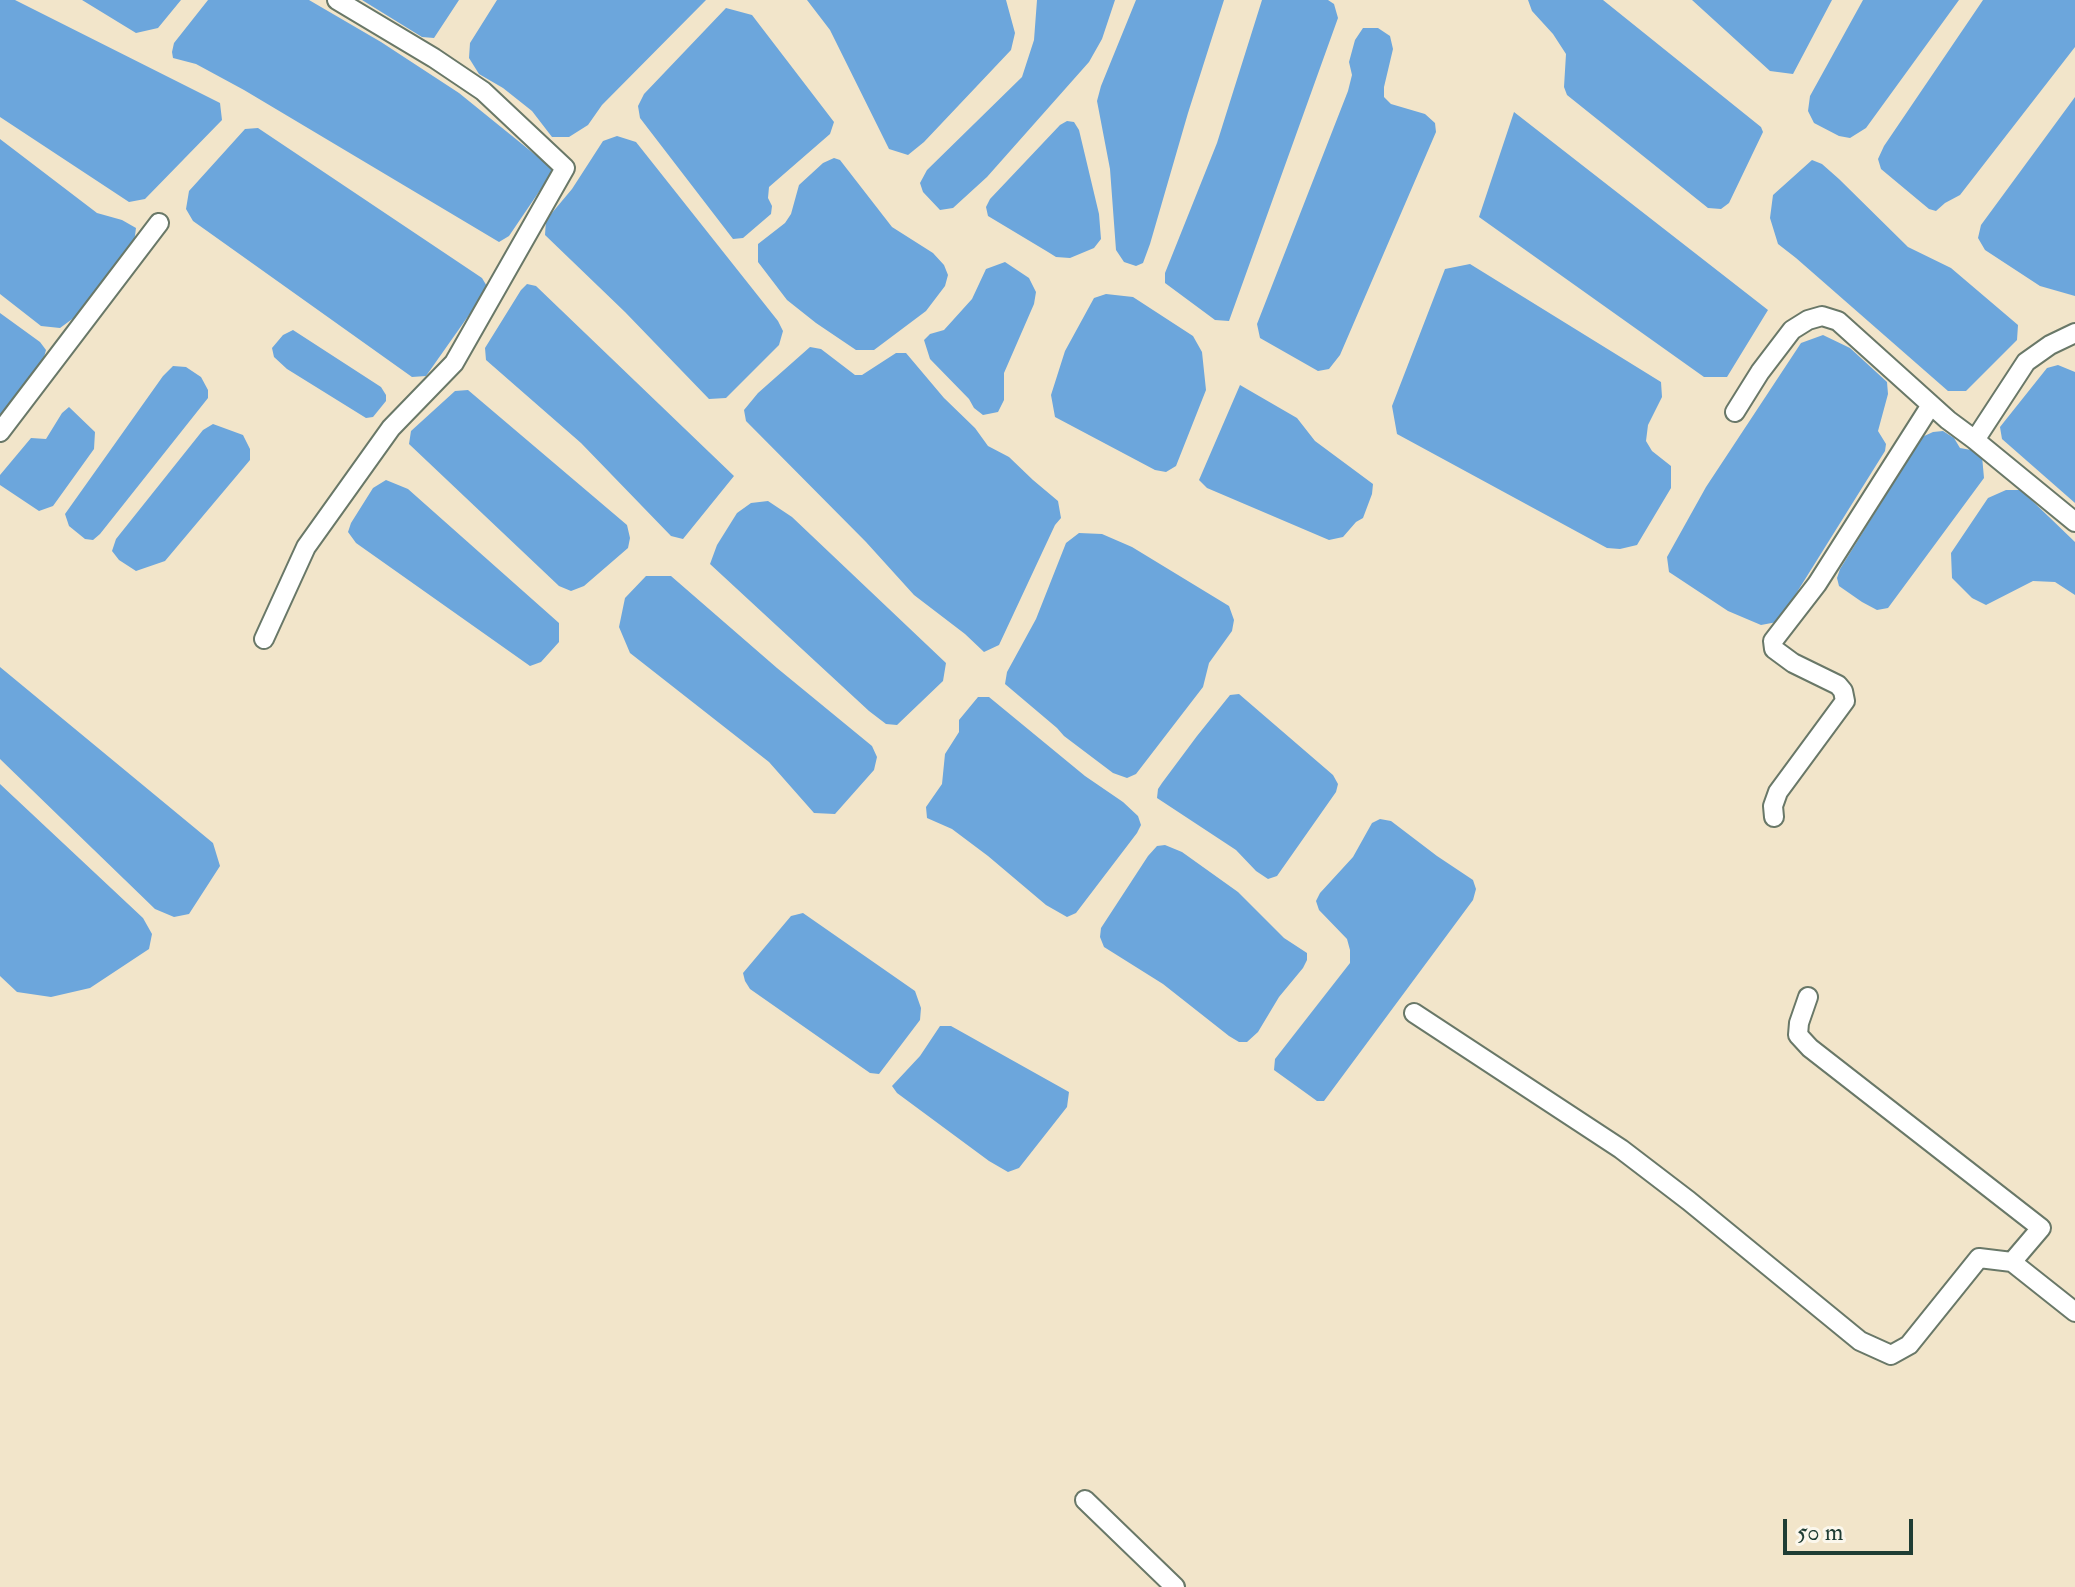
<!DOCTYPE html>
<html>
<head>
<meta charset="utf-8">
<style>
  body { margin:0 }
  #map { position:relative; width:2075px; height:1587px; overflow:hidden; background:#f2e5ca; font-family:"IM FELL Double Pica",serif }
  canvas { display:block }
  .scale { position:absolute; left:1783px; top:1519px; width:130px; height:36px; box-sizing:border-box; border:4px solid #1f3d34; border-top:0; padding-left:10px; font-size:24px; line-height:28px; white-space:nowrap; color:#1f3d34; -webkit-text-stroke:6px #fbf7ec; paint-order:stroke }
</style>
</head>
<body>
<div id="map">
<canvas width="2075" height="1587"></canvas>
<div class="scale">50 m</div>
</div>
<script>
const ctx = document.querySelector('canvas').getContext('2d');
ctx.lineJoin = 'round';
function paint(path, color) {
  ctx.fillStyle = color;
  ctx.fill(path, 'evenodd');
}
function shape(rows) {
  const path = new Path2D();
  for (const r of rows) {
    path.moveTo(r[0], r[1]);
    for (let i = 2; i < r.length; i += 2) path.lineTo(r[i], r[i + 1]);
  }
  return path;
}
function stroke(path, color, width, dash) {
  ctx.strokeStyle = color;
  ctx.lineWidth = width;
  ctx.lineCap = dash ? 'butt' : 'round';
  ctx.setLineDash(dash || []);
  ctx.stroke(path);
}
paint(shape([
  [0,0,15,0,220,103,222,120,145,199,129,202,0,117],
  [82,0,181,0,158,28,136,33],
  [208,0,309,0,381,42,459,93,538,157,549,161,552,169,549,177,509,236,499,242,244,90,196,64,173,58,172,52,174,43],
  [362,0,459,0,434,38,422,37],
  [497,0,706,0,602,105,588,125,569,137,552,137,532,111,503,88,479,74,469,58,470,43],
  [807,0,1006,0,1015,33,1011,50,924,142,908,155,889,149,830,30],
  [1037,0,1115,0,1102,39,1089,62,987,177,953,208,940,210,923,192,920,183,927,170,1022,77,1034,40],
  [1136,0,1224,0,1188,113,1150,244,1143,263,1136,266,1124,262,1116,250,1110,169,1097,101,1101,86],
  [1262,0,1328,0,1334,4,1338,18,1229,321,1215,320,1165,283,1165,273,1217,143],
  [1528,0,1603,0,1761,127,1763,132,1729,203,1721,209,1708,208,1567,95,1564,87,1566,54,1553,34,1532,11],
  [1692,0,1832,0,1793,74,1770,71],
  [1863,0,1959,0,1866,128,1850,138,1839,136,1814,123,1808,111,1810,96],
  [1983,0,2075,0,2075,47,1960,195,1945,203,1936,211,1929,209,1881,169,1878,159,1884,146],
  [726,8,752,15,834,122,830,134,769,187,768,198,772,206,771,214,743,238,733,239,640,118,638,106,644,94],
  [1363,28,1378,28,1390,36,1393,49,1384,87,1384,97,1391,104,1425,114,1435,123,1436,132,1340,355,1329,369,1318,371,1260,338,1257,324,1348,91,1352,75,1349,62,1355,40],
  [2075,97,2075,296,2040,286,1985,250,1978,238,1981,225],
  [1514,112,1768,310,1727,377,1704,377,1479,217],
  [1067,121,1074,122,1079,130,1099,214,1101,239,1094,248,1070,258,1056,257,1048,252,988,216,986,207,990,199,1060,125],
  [258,128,482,278,488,288,426,376,412,377,193,221,186,209,189,191,245,129],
  [617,136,636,142,778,321,783,331,779,345,726,398,709,399,625,312,545,235,546,220,572,189,603,141],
  [0,139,97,213,122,220,136,228,134,243,75,317,60,328,41,326,0,294],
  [834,158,840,160,892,227,933,253,944,265,948,275,945,286,926,311,874,350,856,350,816,323,787,300,758,262,758,244,785,223,791,214,799,185,823,163],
  [1812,160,1822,164,1839,179,1908,247,1951,268,2018,325,2017,340,1966,391,1948,391,1796,258,1778,244,1770,218,1773,195],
  [1005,262,1029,278,1036,292,1034,304,1004,373,1004,400,998,412,983,415,974,408,969,399,930,359,924,340,930,334,944,330,972,299,986,269],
  [1470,264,1661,382,1662,397,1648,425,1646,441,1652,451,1671,466,1671,488,1637,545,1620,549,1607,548,1397,434,1392,406,1445,269],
  [527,284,536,286,734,476,683,539,671,536,581,443,486,360,485,348,521,290],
  [1106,294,1133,297,1193,336,1202,352,1206,390,1176,466,1166,472,1155,470,1055,417,1051,395,1065,351,1094,298],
  [0,313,40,342,46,350,43,361,0,415],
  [293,330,381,387,386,395,386,401,373,417,366,418,287,369,274,357,272,348,283,335],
  [1823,335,1850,348,1887,382,1888,394,1878,431,1886,444,1885,451,1784,613,1777,622,1761,625,1728,611,1669,572,1667,557,1706,487,1801,343],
  [810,347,821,349,855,375,862,375,896,353,906,353,944,398,975,428,988,446,1009,457,1033,480,1058,501,1061,518,1055,525,999,645,984,652,965,634,914,595,866,542,746,421,744,410,758,393],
  [2058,365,2075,372,2075,503,2002,439,2000,427,2047,368],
  [173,366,186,367,201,377,208,390,208,398,100,534,93,540,85,539,69,526,65,514,163,376],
  [1240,385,1297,418,1315,441,1373,484,1372,494,1363,518,1356,522,1343,537,1329,540,1207,488,1199,480],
  [468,390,627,525,630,538,628,548,584,586,571,591,559,586,409,444,411,431,455,391],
  [69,407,95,432,94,449,53,506,39,511,0,485,0,475,31,438,46,439,62,413],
  [213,424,243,435,250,449,250,460,165,561,136,571,119,560,112,551,116,539,203,430],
  [1943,431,1954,438,1960,448,1971,450,1982,456,1984,478,1888,608,1877,610,1862,602,1839,586,1837,578,1840,569,1922,437,1933,432],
  [386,480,408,489,559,623,559,642,541,662,530,666,356,543,348,532,351,523,373,488],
  [2006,490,2021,490,2075,542,2075,595,2055,582,2033,581,1986,605,1972,598,1952,578,1951,553,1988,498],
  [768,501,792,517,946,663,943,681,897,725,886,724,869,711,710,564,717,545,737,513,751,503],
  [1079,533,1102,534,1132,547,1229,606,1234,620,1232,631,1209,663,1203,687,1136,774,1127,778,1113,773,1064,736,1057,728,1005,684,1007,672,1036,619,1066,543],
  [646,576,671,576,777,668,872,746,877,757,874,770,835,814,814,813,769,762,630,653,619,627,625,598],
  [0,667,213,843,220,866,189,914,174,917,155,909,0,759],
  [1239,694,1333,775,1338,784,1336,792,1277,876,1268,879,1256,871,1236,850,1157,798,1158,789,1162,783,1197,736,1230,695],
  [978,697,989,697,1085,776,1123,802,1138,816,1141,825,1137,833,1076,913,1067,917,1046,905,988,856,952,829,927,818,926,807,942,784,945,754,959,732,959,720],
  [0,784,143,918,152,934,149,949,90,988,51,997,17,992,0,976],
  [1380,819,1391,821,1437,856,1473,880,1476,889,1473,900,1324,1101,1317,1101,1274,1070,1275,1059,1350,963,1350,950,1347,939,1319,910,1316,901,1320,893,1353,857,1372,823],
  [1165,845,1182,852,1238,892,1284,938,1307,953,1307,960,1303,968,1279,997,1258,1032,1247,1042,1239,1042,1229,1036,1163,984,1104,947,1100,937,1101,928,1148,856,1157,846],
  [803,913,915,991,921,1008,920,1020,879,1074,870,1073,750,989,745,981,743,973,791,916],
  [940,1026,951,1026,1069,1092,1067,1107,1019,1168,1008,1172,989,1161,897,1093,892,1086,920,1056]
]), '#6ca6dc');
const street = shape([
  [1735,412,1760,372,1792,330,1808,320,1822,316,1838,321,1948,420,1975,440,2026,362,2050,345,2075,333],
  [0,432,159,223],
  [1975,440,2075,522],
  [264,639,306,547,391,428,454,363,565,168,483,91,434,58,337,0],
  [1774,817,1773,806,1778,792,1845,701,1843,691,1838,685,1793,663,1774,649,1773,641,1817,584,1931,405],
  [1414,1013,1621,1149,1689,1201,1860,1341,1891,1355,1909,1345,1979,1258,2012,1262,2041,1228,1810,1048,1798,1035,1799,1023,1808,997],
  [2012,1262,2075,1312],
  [1085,1500,1175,1587]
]);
stroke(street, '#697868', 22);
stroke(street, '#fff', 18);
</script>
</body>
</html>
